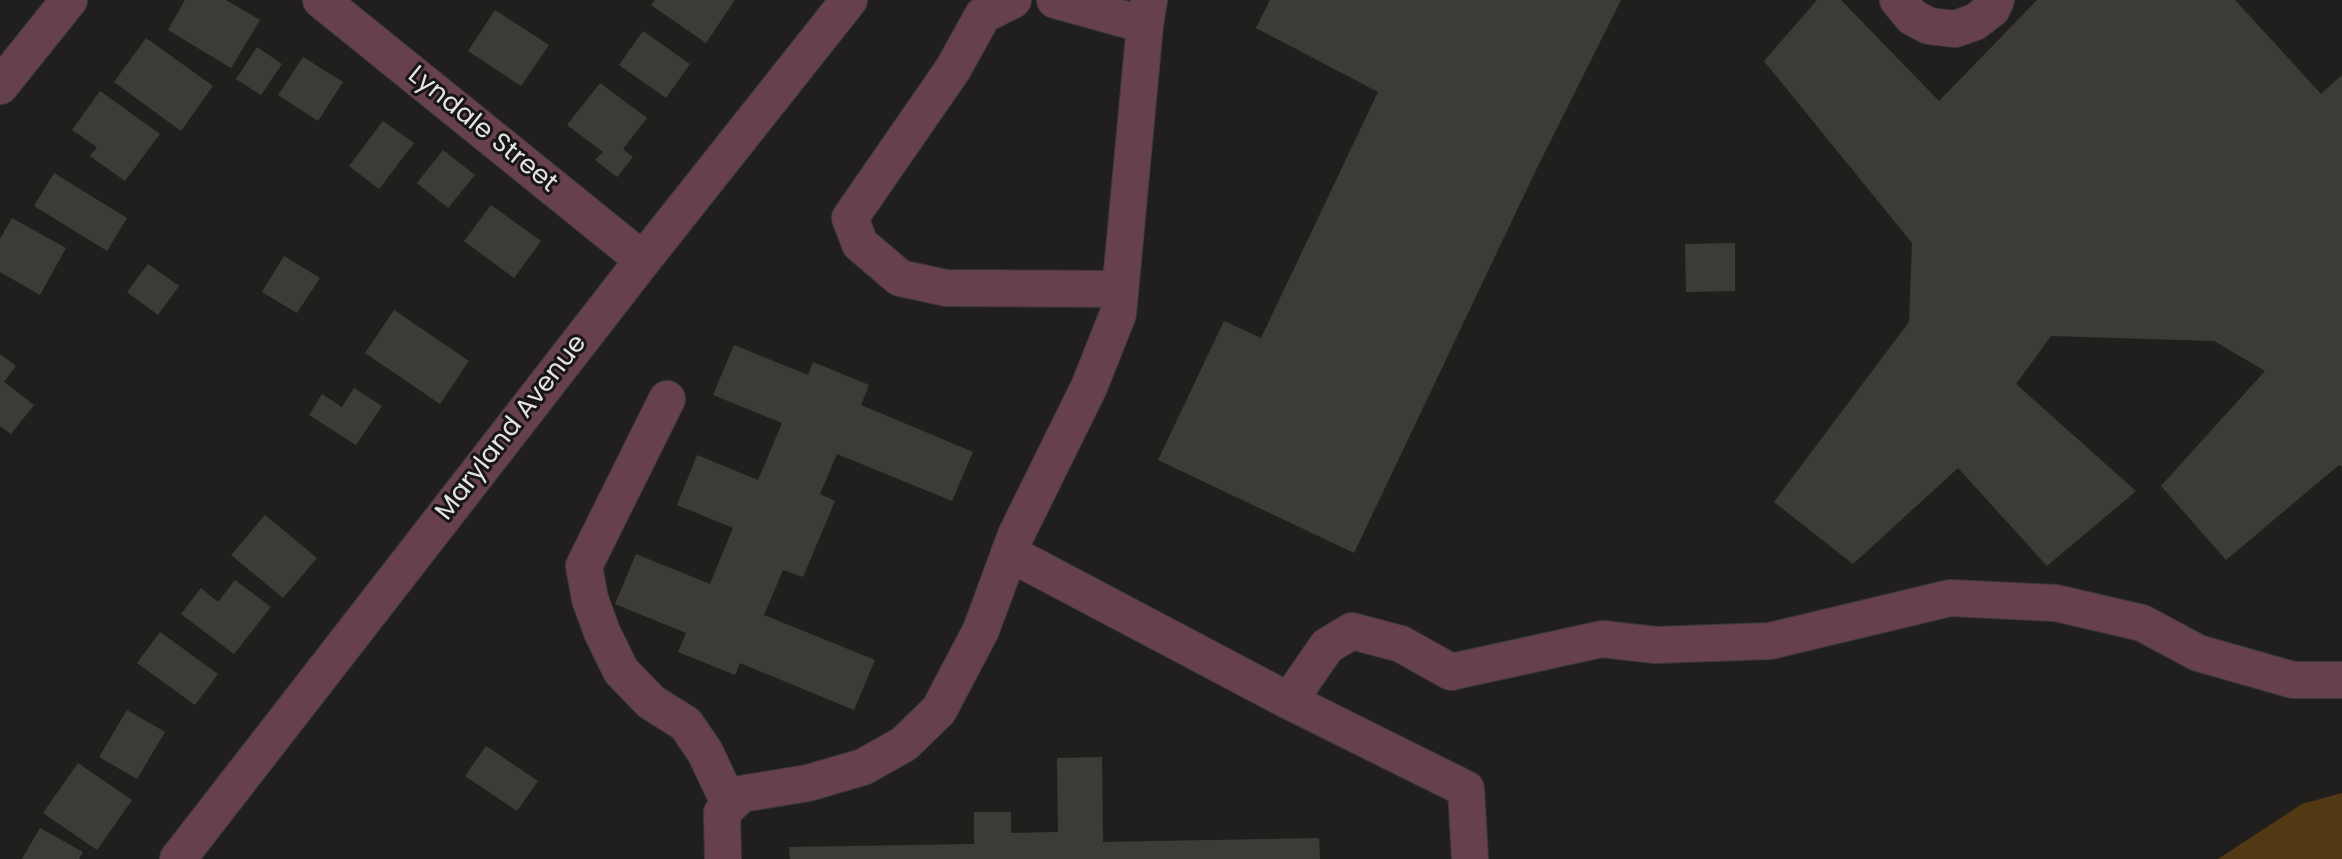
<!DOCTYPE html>
<html>
<head>
<meta charset="utf-8">
<style>
  body { margin:0 }
  canvas { display:block; background:#211f1d }
</style>
</head>
<body>
<canvas width="2342" height="859"></canvas>
<script>
const ctx = document.querySelector('canvas').getContext('2d');
ctx.lineJoin = 'round';
function paint(path, color) {
  ctx.fillStyle = color;
  ctx.fill(path, 'evenodd');
}
function shape(rows) {
  const path = new Path2D();
  for (const r of rows) {
    path.moveTo(r[0], r[1]);
    for (let i = 2; i < r.length; i += 2) path.lineTo(r[i], r[i + 1]);
  }
  return path;
}
function stroke(path, color, width, dash) {
  ctx.strokeStyle = color;
  ctx.lineWidth = width;
  ctx.lineCap = dash ? 'butt' : 'round';
  ctx.setLineDash(dash || []);
  ctx.stroke(path);
}
function drawText(font, color, halo, rows, align = 'center') {
  ctx.font = font + ' Poppins,sans-serif';
  ctx.lineWidth = 6;
  ctx.setLineDash([]);
  ctx.textBaseline = 'middle';
  ctx.strokeStyle = halo;
  ctx.fillStyle = color;
  for (const [text, x, y, turn = 0] of rows) {
    ctx.save();
    ctx.translate(x, y);
    ctx.rotate((+turn || 0) * Math.PI / 180);
    ctx.textAlign = isNaN(turn) ? turn : align;
    if (halo) ctx.strokeText(text, 0, 0);
    ctx.fillText(text, 0, 0);
    ctx.restore();
  }
}
paint(shape([
  [2342,793,2342,859,2218,859,2302,804]
]), '#513a13');
paint(shape([
  [185,0,226,0,260,20,231,68,168,30],
  [655,0,735,0,706,43,651,5],
  [1270,0,1621,0,1537,168,1354,553,1158,460,1224,321,1261,338,1378,92,1256,28],
  [1817,0,1841,0,1939,101,2037,0,2235,0,2321,94,2342,75,2342,467,2339,465,2226,560,2161,486,2265,371,2214,341,2051,336,2016,384,2136,491,2047,566,1958,468,1853,564,1774,502,1909,322,1912,243,1764,61],
  [495,10,549,45,521,86,468,51],
  [643,31,690,64,666,98,619,65],
  [146,38,213,86,181,131,114,82],
  [257,47,282,64,261,95,236,79],
  [303,57,343,82,318,121,278,95],
  [600,83,647,118,623,149,633,157,617,177,595,160,603,152,567,125],
  [100,91,160,134,125,181,90,156,97,147,72,130],
  [383,121,414,143,379,189,349,166],
  [443,150,475,175,448,208,417,183],
  [54,173,127,218,107,251,34,206],
  [491,205,541,241,514,278,464,241],
  [12,218,66,248,40,295,0,272,0,239],
  [1735,243,1735,291,1686,292,1685,244],
  [284,256,320,278,297,313,262,292],
  [148,264,179,286,158,315,127,292],
  [394,310,469,361,440,404,365,353],
  [734,345,808,375,813,362,869,385,861,405,973,452,952,501,837,454,820,494,835,501,803,577,783,570,764,615,875,660,854,710,740,663,735,675,678,652,686,633,615,604,636,554,710,584,733,528,677,505,697,455,758,480,782,423,713,395],
  [0,354,16,366,4,382,34,405,11,434,0,426],
  [354,388,382,406,356,445,309,415,322,394,342,407],
  [265,515,317,558,283,598,231,555],
  [235,580,271,607,234,654,181,614,201,588,218,602],
  [160,632,218,674,195,705,137,663],
  [127,710,165,732,137,779,99,757],
  [486,746,538,781,517,811,465,776],
  [1102,757,1103,842,1319,838,1320,859,790,859,789,847,974,844,974,812,1011,812,1011,833,1058,832,1057,758],
  [78,763,132,800,97,850,43,813],
  [40,828,83,852,79,859,22,859]
]), '#3d3b38');
const minor = shape([
  [321,0,643,260],
  [1013,0,983,15,953,69,850,218,860,244,900,278,946,288,1120,289],
  [1055,0,1145,25],
  [1898,0,1912,17,1929,26,1955,29,1975,22,1992,9,1996,0],
  [0,86,69,0],
  [667,399,584,566,590,599,602,632,621,671,651,702,686,724,705,752,730,805],
  [1009,553,1289,701,1466,789,1470,859],
  [1289,701,1327,646,1352,631,1401,644,1451,672,1602,639,1656,645,1770,641,1950,598,2056,603,2142,623,2198,653,2293,680,2342,680],
  [178,859,643,260,849,0],
  [723,859,722,813,741,794,808,783,863,767,904,744,939,710,981,630,1016,535,1089,387,1118,314,1145,25,1149,0]
]);
stroke(minor, '#3c3a38', 38);
stroke(minor, '#66414b', 36);
drawText('26px', '#e4e3e1', '#171614', [
  ["Lyndale Street",482,130,39],
  ["Maryland Avenue",512,428,-52]
]);
</script>
</body>
</html>
